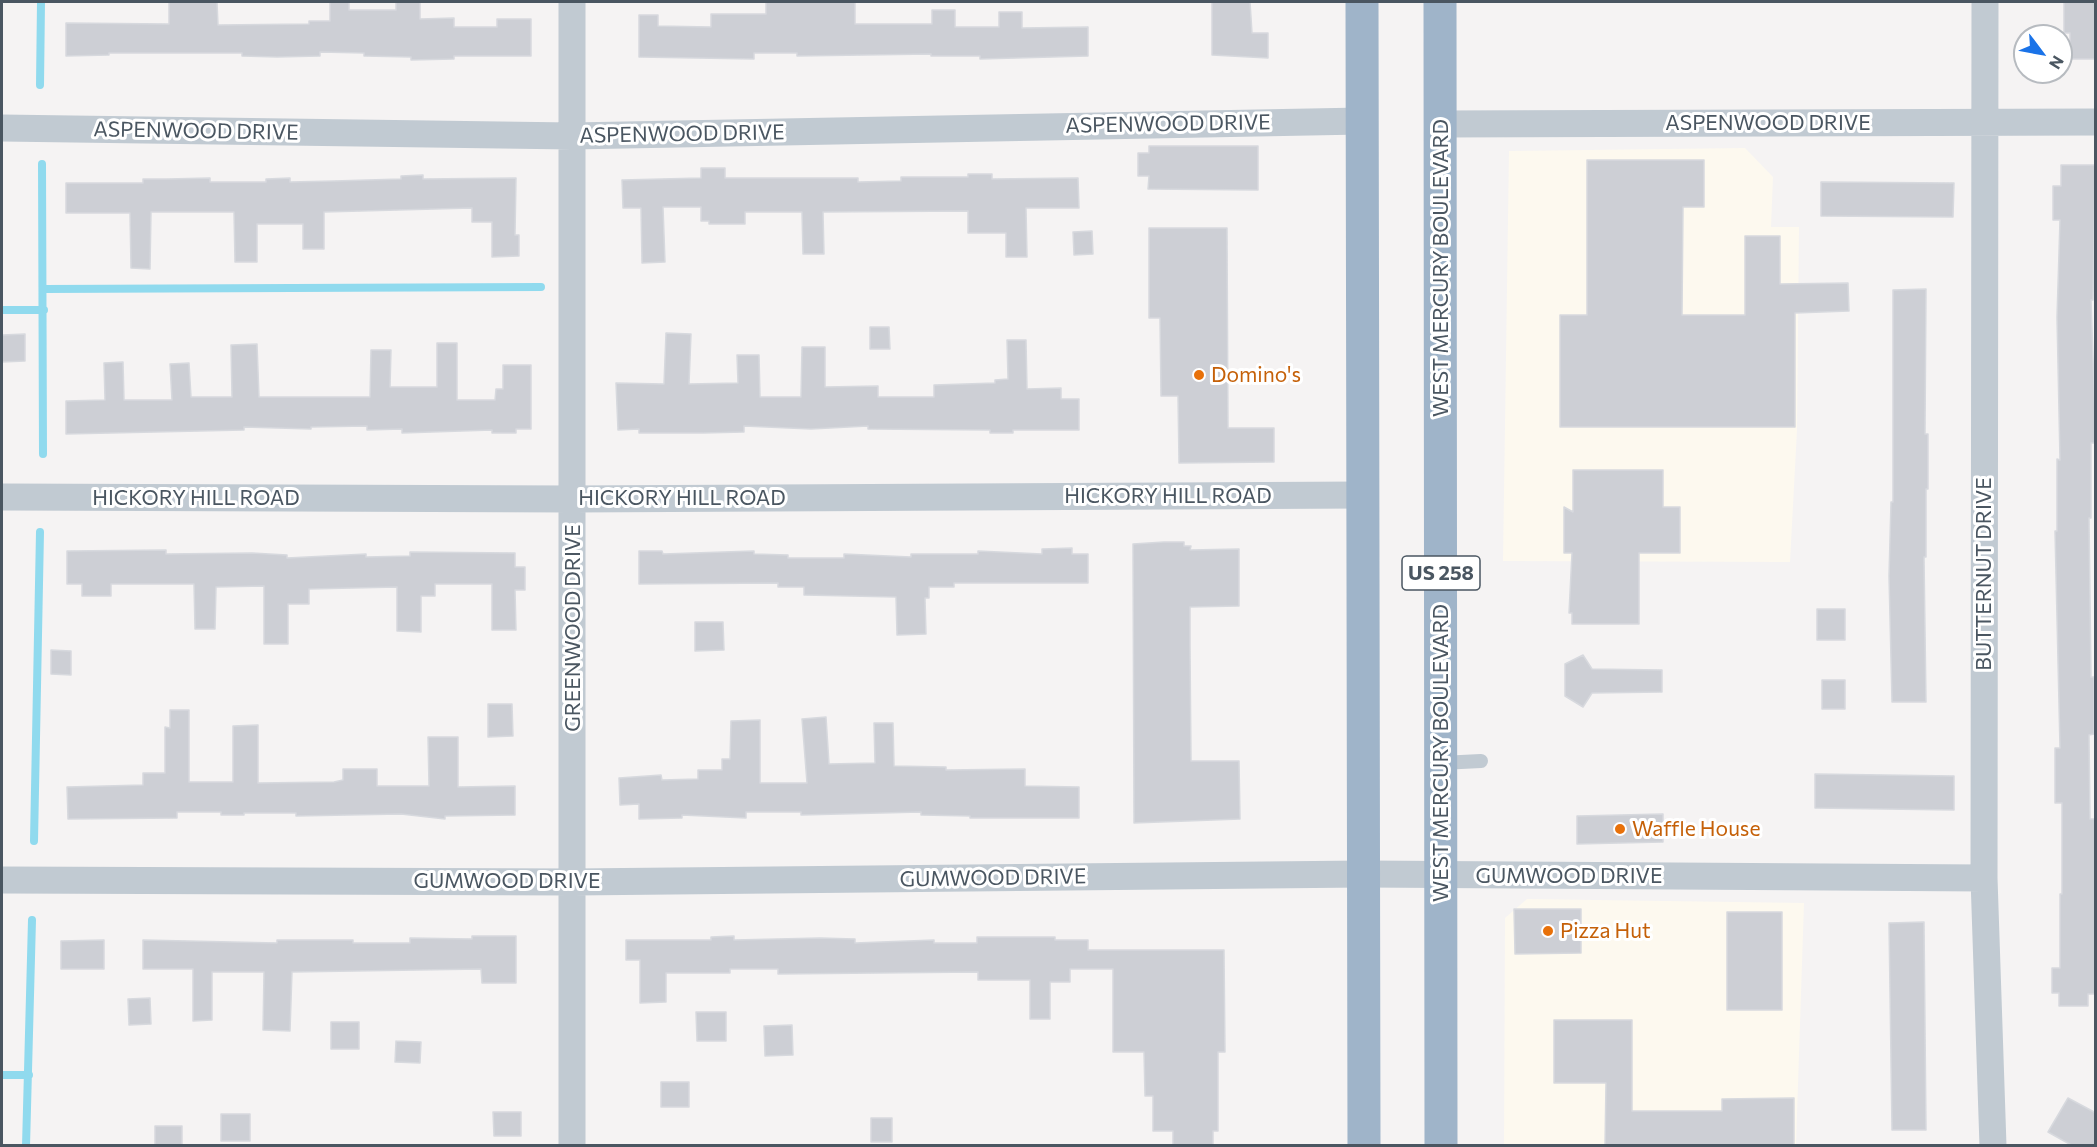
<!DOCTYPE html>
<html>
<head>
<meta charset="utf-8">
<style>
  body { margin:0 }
  #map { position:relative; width:2097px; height:1147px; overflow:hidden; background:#f5f3f3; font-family:Commissioner,sans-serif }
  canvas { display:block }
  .frame { position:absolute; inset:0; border:3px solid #4a5661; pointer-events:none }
  .north { position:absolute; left:2013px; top:24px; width:60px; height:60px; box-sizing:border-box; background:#fff; border:2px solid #b7bbc0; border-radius:50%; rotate:122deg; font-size:16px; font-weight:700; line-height:24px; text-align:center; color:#4a5661 }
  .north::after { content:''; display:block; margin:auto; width:21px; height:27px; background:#1a73e8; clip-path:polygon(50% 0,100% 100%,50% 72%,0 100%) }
</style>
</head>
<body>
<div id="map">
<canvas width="2097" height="1147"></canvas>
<div class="frame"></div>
<div class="north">N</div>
</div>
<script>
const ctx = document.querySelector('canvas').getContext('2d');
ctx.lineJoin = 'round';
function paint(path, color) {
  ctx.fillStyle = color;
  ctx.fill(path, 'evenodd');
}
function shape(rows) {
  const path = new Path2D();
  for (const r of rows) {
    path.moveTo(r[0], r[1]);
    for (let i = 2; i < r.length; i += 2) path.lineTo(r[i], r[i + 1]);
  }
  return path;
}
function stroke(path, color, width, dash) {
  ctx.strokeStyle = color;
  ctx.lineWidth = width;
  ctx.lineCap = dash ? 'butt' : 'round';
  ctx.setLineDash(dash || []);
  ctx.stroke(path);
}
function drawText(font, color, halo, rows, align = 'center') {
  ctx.font = font + ' Commissioner,sans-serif';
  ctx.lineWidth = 6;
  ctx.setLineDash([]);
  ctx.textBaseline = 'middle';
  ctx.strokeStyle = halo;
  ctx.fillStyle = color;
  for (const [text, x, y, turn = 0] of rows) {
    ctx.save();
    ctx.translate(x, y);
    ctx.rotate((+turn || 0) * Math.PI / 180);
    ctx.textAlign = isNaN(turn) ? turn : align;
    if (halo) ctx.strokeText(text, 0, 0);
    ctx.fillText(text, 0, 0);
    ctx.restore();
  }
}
paint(shape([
  [1745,148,1773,177,1771,227,1799,227,1797,430,1790,562,1503,561,1509,151],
  [1527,899,1804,903,1796,1145,1504,1146,1505,918]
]), '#fdf9ef');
stroke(shape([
  [40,85,41,2],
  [42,164,43,454],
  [44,289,541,287],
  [2,310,44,310],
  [34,841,40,532],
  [2,1075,29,1075],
  [26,1146,32,920]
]), '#90daee', 8);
const building = shape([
  [169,2,217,2,218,25,309,24,309,21,330,21,330,2,349,2,349,10,396,10,396,2,420,2,420,19,454,18,454,27,497,27,497,19,531,19,531,56,454,56,454,59,411,60,411,57,364,56,364,53,320,52,320,56,277,57,242,56,242,53,109,53,109,55,66,56,66,23,169,24,169,2],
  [766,2,855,2,855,24,932,24,932,10,955,10,955,27,999,27,999,12,1022,12,1022,28,1088,27,1088,56,980,59,980,56,931,56,931,54,797,56,797,53,754,53,754,59,639,57,639,15,658,15,658,26,711,27,711,14,766,14,766,2],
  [1212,2,1250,2,1252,33,1268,33,1268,58,1212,55,1212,2],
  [2064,2,2096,2,2096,59,2070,59,2070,33,2064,33,2064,2],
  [1149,146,1258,146,1258,190,1148,189,1149,176,1138,176,1138,153,1149,153,1149,146],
  [1587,160,1704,160,1704,207,1683,207,1682,315,1745,315,1745,236,1780,236,1780,284,1848,283,1849,311,1795,313,1795,427,1560,427,1560,315,1587,315,1587,160],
  [2061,165,2095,165,2093,300,2091,300,2096,443,2091,443,2091,518,2089,518,2091,677,2094,677,2094,734,2089,735,2090,819,2096,819,2095,994,2088,994,2088,1006,2059,1006,2059,993,2052,993,2052,968,2060,968,2060,894,2062,894,2062,803,2055,803,2055,748,2060,748,2055,531,2057,531,2057,459,2060,460,2057,317,2060,220,2053,220,2053,186,2061,186,2061,165],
  [701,168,725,168,725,178,858,178,858,182,901,181,901,177,968,177,968,174,992,174,992,179,1078,178,1079,208,1026,208,1027,257,1006,257,1006,233,968,233,968,211,823,212,824,254,803,254,802,212,745,212,745,224,709,224,709,221,701,221,701,207,663,207,665,262,642,263,641,208,623,208,622,180,701,178,701,168],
  [423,175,423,179,516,178,515,235,519,235,519,256,492,257,492,222,472,222,472,208,324,212,324,249,303,249,303,224,257,224,257,262,235,262,234,212,151,212,150,269,131,268,130,213,66,213,66,183,143,183,143,179,167,179,210,178,210,182,266,182,266,179,290,178,290,182,334,181,401,179,401,176,423,175],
  [1821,182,1954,183,1953,217,1821,216,1821,182],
  [1149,228,1227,228,1228,428,1274,428,1274,462,1179,463,1178,396,1161,396,1160,318,1149,318,1149,228],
  [1092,231,1093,254,1074,255,1073,232,1092,231],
  [1926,289,1925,434,1928,434,1928,489,1926,489,1926,557,1924,557,1926,702,1892,702,1889,576,1891,502,1893,502,1893,290,1926,289],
  [870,327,889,327,890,349,870,349,870,327],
  [666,333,691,334,689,384,738,383,737,355,759,355,760,397,801,397,802,347,825,347,825,387,878,386,878,397,934,397,934,385,995,383,995,380,1008,379,1007,340,1026,340,1027,389,1061,388,1061,399,1079,399,1079,430,1013,430,1013,433,990,433,990,430,868,429,868,426,811,429,744,426,744,432,703,433,639,433,639,429,618,430,616,383,664,384,666,333],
  [25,334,25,361,2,362,2,335,25,334],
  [437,343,457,343,457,400,495,400,496,389,503,389,503,365,531,365,531,429,516,429,516,433,492,433,492,430,402,433,402,429,367,430,367,426,311,427,311,429,244,427,244,430,66,434,66,401,105,400,104,363,123,362,124,400,172,400,170,364,189,363,191,397,232,397,231,345,257,344,259,397,370,397,371,350,391,350,390,387,437,387,437,343],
  [1573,470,1663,470,1663,507,1680,507,1680,553,1639,553,1639,624,1572,624,1572,613,1569,613,1572,553,1564,553,1564,507,1573,512,1573,470],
  [1164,542,1184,542,1184,546,1191,546,1190,550,1239,549,1239,606,1190,607,1190,647,1191,761,1239,761,1240,819,1134,823,1133,544,1164,542],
  [1072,548,1072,554,1088,554,1088,583,954,583,954,587,929,587,929,598,925,598,926,634,897,635,896,597,804,595,804,587,778,587,778,583,639,584,639,551,662,551,663,554,754,551,754,554,788,555,788,558,844,558,844,554,911,557,911,554,978,554,978,551,1042,554,1042,549,1072,548],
  [166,550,166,554,252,553,287,555,287,558,366,554,366,557,410,556,410,552,515,553,515,567,525,567,525,590,515,590,516,630,492,630,492,584,435,584,435,596,421,596,421,632,397,631,397,587,309,589,309,604,288,604,288,644,264,644,264,586,216,587,215,629,195,629,194,584,111,584,111,596,82,596,82,584,67,584,67,551,166,550],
  [1817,609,1845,609,1845,640,1817,640,1817,609],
  [695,622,723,622,724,650,695,651,695,622],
  [51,650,71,651,71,675,51,674,51,650],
  [1583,655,1592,669,1662,670,1662,692,1592,693,1583,707,1565,696,1565,664,1583,655],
  [1822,680,1845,680,1845,709,1822,709,1822,680],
  [488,704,512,704,513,736,488,737,488,704],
  [170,710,189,710,189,782,233,782,233,726,258,725,258,783,334,782,343,780,343,769,377,769,377,786,429,786,428,737,458,737,458,787,515,786,515,815,445,816,445,819,401,814,296,816,296,813,244,813,244,815,221,815,221,812,177,812,177,818,68,819,67,787,143,785,143,773,165,773,165,727,170,728,170,710],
  [826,717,829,764,875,763,874,723,893,723,894,766,946,767,946,770,1025,769,1025,786,1079,787,1079,818,970,818,970,816,921,815,921,812,801,815,801,812,746,812,746,818,682,815,682,818,639,819,639,804,620,805,619,778,661,775,662,780,698,779,698,770,722,770,722,759,730,759,731,721,760,720,760,783,807,783,802,719,826,717],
  [1815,774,1954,776,1954,810,1815,808,1815,774],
  [1663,814,1663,842,1577,844,1577,816,1663,814],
  [1514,909,1581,909,1581,953,1515,954,1514,909],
  [1727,912,1782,912,1782,1010,1727,1010,1727,912],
  [1924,922,1926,1130,1892,1130,1889,923,1924,922],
  [472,936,516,936,516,983,482,983,481,969,292,972,290,1031,263,1030,264,972,212,972,212,1020,193,1021,193,969,143,969,143,940,277,943,277,940,353,940,353,943,410,943,410,938,472,939,472,936],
  [734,936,734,940,820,938,855,939,855,943,934,940,934,943,977,943,977,937,1055,937,1055,940,1088,940,1088,950,1224,950,1225,1052,1218,1052,1218,1131,1213,1131,1213,1146,1173,1146,1173,1131,1153,1131,1153,1096,1145,1096,1144,1052,1113,1052,1113,969,1070,969,1070,982,1050,982,1050,1019,1030,1019,1030,980,978,980,978,972,778,974,778,969,730,969,730,973,666,973,666,1002,640,1003,640,960,626,960,626,940,711,940,711,937,734,936],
  [104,940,104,969,61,969,61,941,104,940],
  [150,998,151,1024,129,1025,128,999,150,998],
  [696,1012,726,1012,726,1041,697,1041,696,1012],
  [1554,1020,1632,1020,1632,1111,1722,1111,1722,1099,1794,1098,1794,1146,1605,1146,1606,1083,1554,1083,1554,1020],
  [331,1022,359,1022,359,1049,331,1049,331,1022],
  [792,1025,793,1055,765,1056,764,1026,792,1025],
  [396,1041,421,1042,420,1063,395,1062,396,1041],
  [661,1082,689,1082,689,1107,661,1107,661,1082],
  [2068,1098,2096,1113,2096,1146,2073,1146,2048,1132,2068,1098],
  [493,1112,521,1112,521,1136,494,1136,493,1112],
  [221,1114,250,1114,250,1141,221,1141,221,1114],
  [871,1118,892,1118,892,1142,871,1142,871,1118],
  [155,1126,182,1126,182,1146,155,1146,155,1126]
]);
paint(building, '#cdcfd5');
stroke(building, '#d7d9de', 1.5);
stroke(shape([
  [1441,763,1481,761]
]), '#c1cad2', 14);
stroke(shape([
  [1985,2,1984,878,1993,1146],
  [1440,124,2096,122],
  [2,128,572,136,1362,121],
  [2,497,573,499,1363,495],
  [2,880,574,882,1363,874,1984,878],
  [572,1146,572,2]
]), '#c1cad2', 27);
stroke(shape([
  [1362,2,1364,1146],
  [1440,2,1441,1146]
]), '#9fb4c9', 33);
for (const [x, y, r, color] of [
  [1199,375,6,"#e8710a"],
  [1620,829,6,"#e8710a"],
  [1548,931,6,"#e8710a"]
]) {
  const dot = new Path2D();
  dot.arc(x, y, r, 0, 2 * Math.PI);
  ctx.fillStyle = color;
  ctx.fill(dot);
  stroke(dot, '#fff', 2);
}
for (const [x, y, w] of [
  [1441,573,78]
]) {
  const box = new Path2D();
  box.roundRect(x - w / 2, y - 17, w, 34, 4.5);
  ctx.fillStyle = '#fff';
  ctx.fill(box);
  stroke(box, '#4a5661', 1.5);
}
drawText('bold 20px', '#4a5661', null, [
  ["US 258",1441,573]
]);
drawText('21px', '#4a5661', '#fff', [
  ["ASPENWOOD DRIVE",1768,123],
  ["ASPENWOOD DRIVE",1168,124,-1],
  ["ASPENWOOD DRIVE",196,131,1],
  ["ASPENWOOD DRIVE",682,134,-1],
  ["WEST MERCURY BOULEVARD",1441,268,-90],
  ["HICKORY HILL ROAD",1168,496],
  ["HICKORY HILL ROAD",196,498],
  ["HICKORY HILL ROAD",682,498],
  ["BUTTERNUT DRIVE",1984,574,-90],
  ["GREENWOOD DRIVE",573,628,-90],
  ["WEST MERCURY BOULEVARD",1441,753,-90],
  ["GUMWOOD DRIVE",1569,876],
  ["GUMWOOD DRIVE",993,878,-1],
  ["GUMWOOD DRIVE",507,881]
]);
drawText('21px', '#c56008', '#fff', [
  ["Domino's",1211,375],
  ["Waffle House",1632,829],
  ["Pizza Hut",1560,931]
], 'left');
</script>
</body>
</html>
